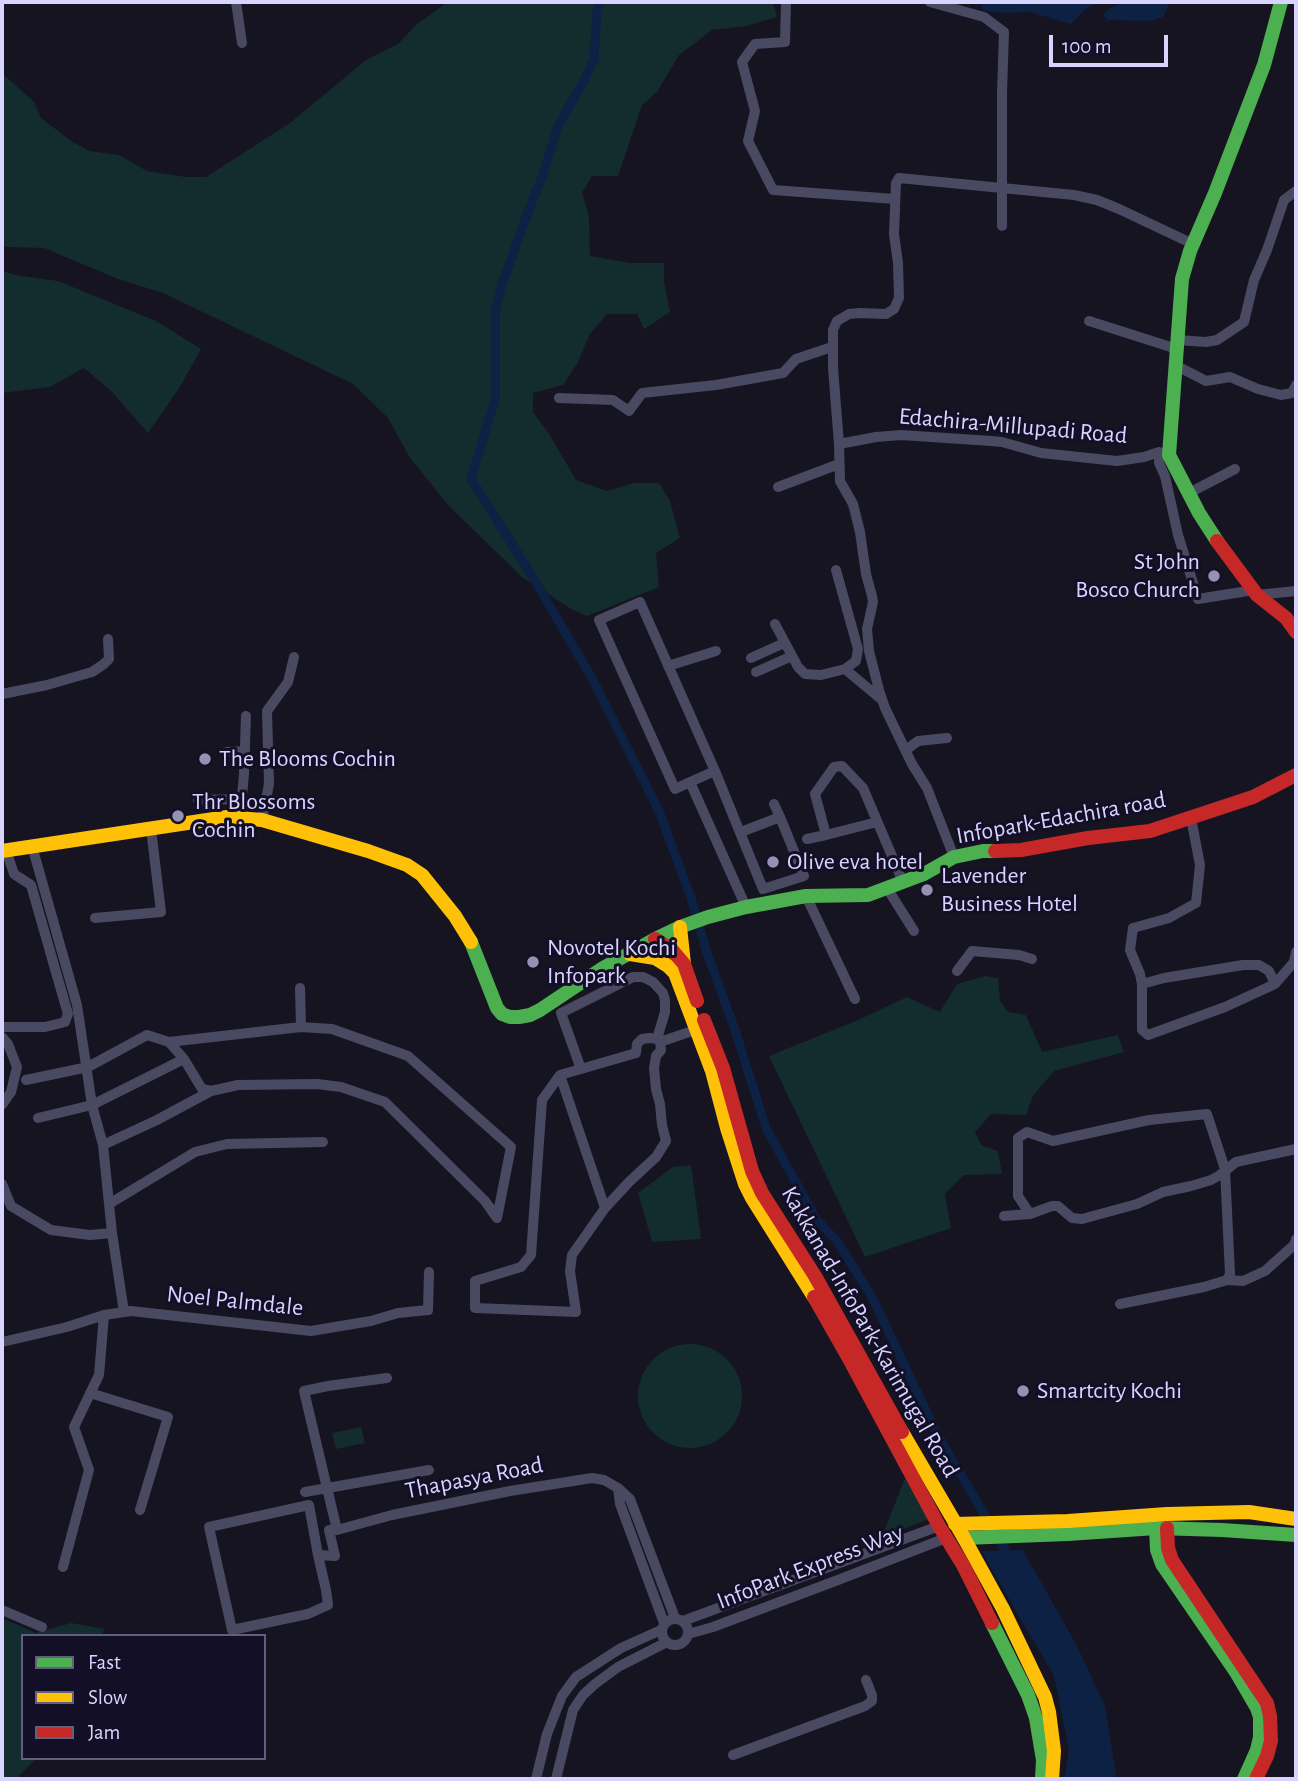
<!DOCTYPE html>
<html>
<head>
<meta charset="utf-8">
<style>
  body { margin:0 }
  #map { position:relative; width:1298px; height:1781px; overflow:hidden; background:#161421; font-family:"Alegreya Sans",sans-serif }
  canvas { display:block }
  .frame { position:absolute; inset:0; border:4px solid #d9d4ff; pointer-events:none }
  .legend { position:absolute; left:21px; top:1634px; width:245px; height:126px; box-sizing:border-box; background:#130f26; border:2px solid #625e7d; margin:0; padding:9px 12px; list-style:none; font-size:21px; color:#d9d4ff }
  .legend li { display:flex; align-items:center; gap:14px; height:35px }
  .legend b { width:35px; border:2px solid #625e7d }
  .scale { position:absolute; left:1049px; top:35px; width:119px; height:32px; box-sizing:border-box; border:4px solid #d9d4ff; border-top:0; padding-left:9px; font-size:21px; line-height:24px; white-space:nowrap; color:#d9d4ff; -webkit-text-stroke:5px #130f26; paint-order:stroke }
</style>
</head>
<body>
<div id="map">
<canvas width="1298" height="1781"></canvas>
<div class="frame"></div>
<ul class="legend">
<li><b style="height:9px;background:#4caf50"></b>Fast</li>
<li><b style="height:9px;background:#ffc107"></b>Slow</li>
<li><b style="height:9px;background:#c62828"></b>Jam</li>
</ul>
<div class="scale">100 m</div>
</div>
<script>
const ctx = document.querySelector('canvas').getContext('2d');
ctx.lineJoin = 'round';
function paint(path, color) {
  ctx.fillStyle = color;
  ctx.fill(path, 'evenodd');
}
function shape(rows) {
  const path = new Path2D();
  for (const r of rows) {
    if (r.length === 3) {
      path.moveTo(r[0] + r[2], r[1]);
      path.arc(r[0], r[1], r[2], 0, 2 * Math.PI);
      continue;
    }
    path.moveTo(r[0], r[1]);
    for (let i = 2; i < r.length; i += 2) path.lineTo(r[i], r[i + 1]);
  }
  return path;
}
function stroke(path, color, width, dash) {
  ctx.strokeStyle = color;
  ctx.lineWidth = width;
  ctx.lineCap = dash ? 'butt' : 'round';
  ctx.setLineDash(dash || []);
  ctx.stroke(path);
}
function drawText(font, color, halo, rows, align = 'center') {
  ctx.font = font + ' "Alegreya Sans",sans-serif';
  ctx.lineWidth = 6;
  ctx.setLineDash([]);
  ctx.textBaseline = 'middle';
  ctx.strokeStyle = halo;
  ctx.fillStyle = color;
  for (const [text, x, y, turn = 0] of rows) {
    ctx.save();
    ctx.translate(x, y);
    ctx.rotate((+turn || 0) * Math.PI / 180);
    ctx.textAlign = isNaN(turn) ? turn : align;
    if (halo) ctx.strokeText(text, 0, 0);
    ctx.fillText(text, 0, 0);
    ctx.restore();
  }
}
paint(shape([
  [448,2,773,2,777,17,746,26,712,30,679,55,657,92,642,105,618,176,592,176,582,193,589,216,590,256,631,263,664,263,664,282,670,312,644,329,637,314,607,314,590,334,578,362,563,385,533,393,533,412,550,435,576,480,607,491,634,483,659,483,670,501,680,538,656,553,659,587,587,616,571,609,522,577,449,506,410,458,388,418,353,384,163,293,118,279,44,248,6,247,2,244,2,73,34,102,41,118,71,141,89,151,119,155,147,171,186,177,206,177,290,123,366,60,398,44,417,24],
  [2,270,15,275,58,281,156,321,201,349,180,387,148,433,112,392,84,368,50,387,2,393],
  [985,976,998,978,1000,1001,1008,1012,1026,1015,1042,1052,1118,1035,1124,1052,1054,1071,1033,1096,1026,1115,991,1114,975,1132,981,1145,998,1151,1002,1174,964,1175,945,1194,951,1228,865,1257,769,1056,858,1020,907,997,940,1012,957,984],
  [691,1165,701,1239,652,1242,638,1193,673,1167],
  [690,1396,52],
  [361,1427,365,1443,336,1449,332,1433],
  [905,1478,929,1519,882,1537],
  [2,1618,36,1633,71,1623,104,1629,102,1636,23,1636,23,1758,37,1758,16,1779,2,1779]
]), '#132c2d');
paint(shape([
  [979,2,1099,2,1084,10,1071,24,1030,12,1006,13,984,11],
  [1124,2,1165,2,1169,5,1163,17,1150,21,1108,20,1103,15,1110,8],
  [1023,1550,1077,1646,1105,1706,1116,1774,1113,1779,1064,1779,1069,1750,1054,1676,981,1551]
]), '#0d2144');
stroke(shape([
  [583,82,558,126,542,177,526,217,502,285,495,313,495,400,471,479,529,571,592,678,659,811,690,895,707,953,735,1030,766,1128,816,1219,837,1241,871,1295,936,1432,1011,1560],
  [582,85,594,59,597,10,600,2]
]), '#0d2144', 9);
stroke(shape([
  [236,2,242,43],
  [786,2,785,42,755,44,742,62,755,111,748,141,773,190,895,199],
  [930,2,984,17,1004,32,1002,93,1002,226],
  [1089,321,1177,349],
  [1178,340,1206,342,1217,340,1244,322,1254,280,1267,250,1284,200,1296,191],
  [1175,365,1206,381,1230,377,1258,389,1281,395,1292,393,1296,385],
  [559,398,613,400,629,411,642,393,716,385,783,373,796,359,832,347],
  [839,444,833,368,833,330,837,321,849,314,860,313,886,314,894,309,899,298,898,263,894,234,896,183,899,178,1074,195,1097,200,1119,209,1193,244],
  [1165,454,1159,452,1159,463,1165,476,1178,535,1198,599,1254,590],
  [778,487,839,464],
  [1189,493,1235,469],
  [836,570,858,649,856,661,845,669,882,700],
  [1257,595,1296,591],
  [775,624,798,667,805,674,821,675,845,669],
  [751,658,784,643],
  [668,666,716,651],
  [756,672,792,656],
  [2,694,47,685,92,672,104,664,109,659,108,639],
  [906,750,918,741,947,738],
  [227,752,245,751],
  [715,771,763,889,804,876,780,817,741,832],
  [690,782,675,789,599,620,640,602,715,771,690,782,746,907],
  [198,800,242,799],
  [774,804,780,817],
  [240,818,244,774,246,716],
  [1191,818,1200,865,1196,903,1169,918,1133,928,1130,950,1140,974,1142,984,1142,1030,1148,1035,1225,1007,1275,984,1294,962,1296,952],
  [262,820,269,784,267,711,288,682,294,657],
  [877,822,826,835,815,794,834,767,842,766,863,788,903,882],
  [807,839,826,835],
  [32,846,77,1005,92,1105,103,1145,112,1233,124,1312],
  [954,857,927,788,912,764,885,708,879,690,869,651,867,629,873,602,872,596,866,574,860,532,853,504,840,481,839,444,876,437,901,435,991,441,1002,442,1041,453,1117,461,1144,457,1159,452],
  [887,888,914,931],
  [806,896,855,999],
  [95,918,161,912,151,829],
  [957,971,972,951,1019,955,1032,959],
  [1142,984,1164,978,1243,965,1259,965,1269,971,1275,984],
  [300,988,301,1027],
  [2,1027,45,1027,65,1022,68,1014,31,885,14,874,6,850],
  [2,1037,8,1044,17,1067,11,1092,2,1105],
  [657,1039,665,1012,665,1000,663,993,653,982,643,977,633,977,561,1013,581,1069,560,1075,542,1100,531,1255,521,1267,475,1281,475,1308,576,1312,570,1271,572,1255,605,1208,629,1182,656,1157,666,1141,662,1125,660,1104,656,1089,654,1068,656,1056,661,1050,660,1042],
  [169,1042,184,1059,202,1089,211,1091],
  [581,1069,636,1053,637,1044,642,1039,650,1038,657,1039,660,1042,698,1029],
  [560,1075,605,1208],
  [26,1080,88,1067,147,1035,169,1042,301,1027,332,1029,408,1056,511,1147,497,1218],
  [38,1118,92,1105,184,1059],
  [103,1145,157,1120,211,1091,238,1085,317,1084,341,1087,385,1102,485,1201,497,1218],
  [2,1184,11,1206,51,1230,90,1235,112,1233],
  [109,1204,195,1152,227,1144,323,1142],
  [1030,1214,1018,1196,1018,1138,1027,1132,1053,1141,1149,1120,1207,1114,1225,1169,1230,1274,1227,1280,1204,1287,1120,1304],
  [1004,1216,1030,1214,1052,1206,1058,1206,1072,1218,1082,1219,1137,1204,1163,1192,1191,1186,1211,1180,1220,1175,1236,1162,1296,1149],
  [1227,1280,1243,1281,1265,1271,1294,1245,1296,1239],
  [2,1342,67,1327,104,1315,131,1311,311,1331,371,1321,398,1313,428,1310,429,1272],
  [387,1378,328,1386,304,1391,337,1530,392,1515,510,1491,592,1478,604,1480,618,1488,630,1499,675,1618],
  [90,1393,168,1417,140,1510],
  [618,1488,620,1504,664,1623],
  [305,1492,429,1470],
  [318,1555,309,1505,209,1527,232,1630,308,1614,328,1605,326,1590,318,1555,335,1556,329,1530,337,1530],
  [63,1567,89,1470,74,1427,99,1375,104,1315],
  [2,1610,42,1627],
  [675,1632,13],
  [683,1621,939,1526],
  [688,1634,713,1627,838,1580,946,1538],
  [733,1755,865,1706,872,1701,872,1695,866,1680],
  [536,1779,547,1734,562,1696,576,1677,621,1648,661,1630],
  [556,1779,573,1710,583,1695,595,1684,618,1667,667,1642]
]), '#4a4962', 10);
stroke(shape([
  [1217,541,1199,513,1169,455,1182,279,1190,251,1215,193,1264,65,1281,2],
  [471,942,497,1008,502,1014,510,1017,519,1017,530,1015,540,1010,603,968,655,939,680,927,708,917,746,907,806,896,868,895,924,874,954,857,983,851,995,851],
  [1156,1528,1157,1550,1162,1564,1236,1672,1257,1708,1260,1717,1260,1737,1257,1750,1244,1779],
  [964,1538,1068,1534,1156,1528,1222,1530,1296,1535],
  [992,1623,1028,1695,1036,1718,1043,1760,1042,1779]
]), '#4caf50', 14);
stroke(shape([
  [2,851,227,817,262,820,368,851,407,865,422,875,455,916,471,942],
  [680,927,684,964],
  [630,954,655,958,668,966,675,973,712,1071,727,1128,745,1184,752,1198,814,1297],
  [902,1432,964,1538,1003,1609,1045,1697,1049,1712,1054,1751,1052,1779],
  [955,1524,1068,1521,1167,1514,1249,1512,1296,1519]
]), '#ffc107', 14);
stroke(shape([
  [1217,541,1257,595,1286,618,1296,632],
  [995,851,1021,850,1088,838,1150,831,1253,797,1296,775],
  [655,939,672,950,684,964,697,1001],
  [704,1020,723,1068,752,1171,762,1193,815,1276,902,1432],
  [814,1297,847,1355,939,1526,963,1565,992,1623],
  [1167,1528,1168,1548,1172,1560,1267,1703,1270,1716,1271,1741,1267,1756,1256,1779]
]), '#c62828', 14);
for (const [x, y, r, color] of [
  [1214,576,7,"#9591b1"],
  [205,759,7,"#9591b1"],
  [178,816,7,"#9591b1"],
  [773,862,7,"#9591b1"],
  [927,890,7,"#9591b1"],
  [533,962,7,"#9591b1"],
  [1023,1391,7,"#9591b1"]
]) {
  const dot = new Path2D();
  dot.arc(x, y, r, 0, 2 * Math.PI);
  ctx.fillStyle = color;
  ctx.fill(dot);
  stroke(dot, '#130f26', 2.5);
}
drawText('24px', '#d9d4ff', '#130f26', [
  ["Edachira-Millupadi Road",1013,426,5],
  ["Infopark-Edachira road",1061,818,-10],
  ["Noel Palmdale",235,1301,6],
  ["Kakkanad-InfoPark-Karimugal Road",870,1332,60],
  ["Thapasya Road",474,1478,-11],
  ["InfoPark Express Way",810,1567,-21]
]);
drawText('24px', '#d9d4ff', '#130f26', [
  ["St John",1200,562,"right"],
  ["Bosco Church",1200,590,"right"],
  ["The Blooms Cochin",219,759],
  ["Thr Blossoms",192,802],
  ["Cochin",192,830],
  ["Olive eva hotel",787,862],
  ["Lavender",941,876],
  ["Business Hotel",941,904],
  ["Novotel Kochi",547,948],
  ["Infopark",547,976],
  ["Smartcity Kochi",1037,1391]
], 'left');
</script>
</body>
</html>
